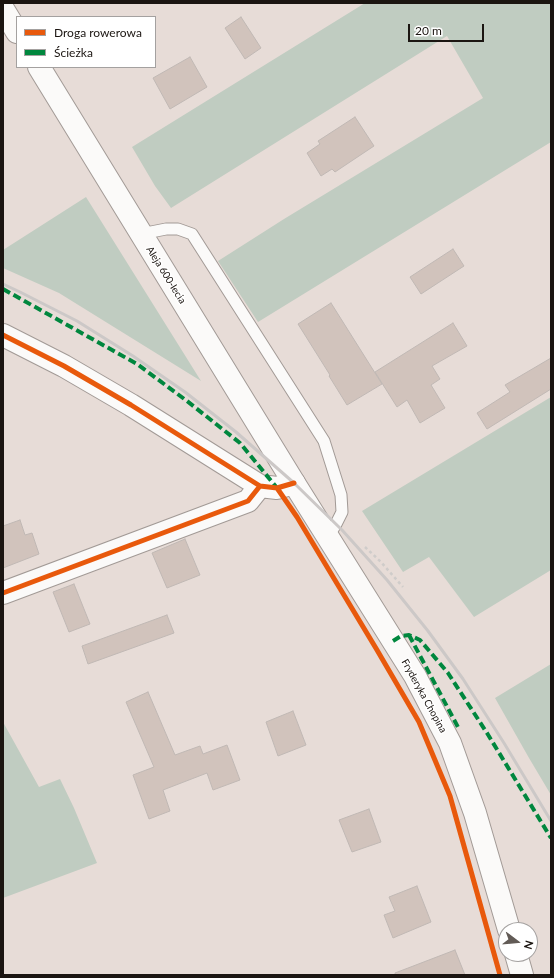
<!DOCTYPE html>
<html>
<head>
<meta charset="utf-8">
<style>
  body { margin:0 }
  #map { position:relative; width:554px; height:978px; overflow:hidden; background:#e7dcd7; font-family:Lato,sans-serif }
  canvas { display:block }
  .frame { position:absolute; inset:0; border:4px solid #1b1511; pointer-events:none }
  .legend { position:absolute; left:16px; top:16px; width:140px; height:52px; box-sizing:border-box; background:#fff; border:1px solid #a4a1a0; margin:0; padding:5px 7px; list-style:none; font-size:12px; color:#1b1511 }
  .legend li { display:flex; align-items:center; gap:8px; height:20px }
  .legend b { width:20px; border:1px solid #a4a1a0 }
  .north { position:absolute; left:498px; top:922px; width:40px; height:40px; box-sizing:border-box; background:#fff; border:1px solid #a4a1a0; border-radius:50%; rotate:106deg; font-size:11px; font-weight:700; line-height:16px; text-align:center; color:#1b1511 }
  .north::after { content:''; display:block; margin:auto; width:14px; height:18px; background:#625b56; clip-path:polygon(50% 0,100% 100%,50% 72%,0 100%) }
  .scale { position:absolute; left:408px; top:24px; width:76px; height:18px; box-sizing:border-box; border:2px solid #1b1511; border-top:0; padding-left:5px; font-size:12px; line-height:14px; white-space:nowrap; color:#1b1511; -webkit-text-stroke:3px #fff; paint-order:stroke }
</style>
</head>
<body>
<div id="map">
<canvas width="554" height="978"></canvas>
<div class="frame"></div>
<ul class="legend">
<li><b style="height:5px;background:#e8590c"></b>Droga rowerowa</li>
<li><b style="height:5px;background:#00873e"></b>Ścieżka</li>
</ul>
<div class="north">N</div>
<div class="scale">20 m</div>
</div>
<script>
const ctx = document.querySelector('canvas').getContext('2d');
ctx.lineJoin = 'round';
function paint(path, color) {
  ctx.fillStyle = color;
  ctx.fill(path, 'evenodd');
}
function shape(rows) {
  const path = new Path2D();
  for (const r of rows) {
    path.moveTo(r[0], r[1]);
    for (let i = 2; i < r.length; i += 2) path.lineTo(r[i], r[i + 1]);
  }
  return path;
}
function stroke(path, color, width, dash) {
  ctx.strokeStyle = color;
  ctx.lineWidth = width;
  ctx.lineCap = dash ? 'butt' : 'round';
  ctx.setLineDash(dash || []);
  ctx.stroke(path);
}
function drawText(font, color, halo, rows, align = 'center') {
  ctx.font = font + ' Lato,sans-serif';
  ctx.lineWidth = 3;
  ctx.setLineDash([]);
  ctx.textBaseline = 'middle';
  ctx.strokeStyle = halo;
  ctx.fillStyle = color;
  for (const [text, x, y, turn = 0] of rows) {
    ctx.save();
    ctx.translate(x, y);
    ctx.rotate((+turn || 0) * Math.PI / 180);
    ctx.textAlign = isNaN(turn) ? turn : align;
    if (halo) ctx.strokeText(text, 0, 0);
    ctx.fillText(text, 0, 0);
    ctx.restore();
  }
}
paint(shape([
  [365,3,551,3,551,142,258,322,218,261,284,219,483,98,447,36,171,208,155,186,132,147],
  [86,197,201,381,59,293,3,268,3,250],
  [551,397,551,570,474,617,429,557,403,572,362,511],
  [551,664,551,795,529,758,495,698],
  [3,722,39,787,60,779,74,808,97,863,3,898]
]), '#c0ccc1');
const building = shape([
  [241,17,261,48,245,59,225,28,241,17],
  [190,57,207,87,170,109,153,78,190,57],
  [355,117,374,146,335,172,332,169,321,176,307,153,320,144,318,141,355,117],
  [453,249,464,266,421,294,410,277,453,249],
  [331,303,382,384,347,405,329,376,330,375,298,324,331,303],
  [453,323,467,346,432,366,440,379,431,385,445,408,420,423,407,400,397,407,375,372,453,323],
  [551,358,551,389,487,429,477,413,510,392,505,385,551,358],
  [20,520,25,535,32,533,39,554,3,568,3,526,20,520],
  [185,539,200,575,167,588,152,553,185,539],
  [74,584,90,624,69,632,53,592,74,584],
  [167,615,174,633,88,664,82,646,167,615],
  [148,692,175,755,200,746,203,754,227,745,240,780,213,790,207,773,163,790,170,811,149,819,133,775,154,767,126,702,148,692],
  [293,711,306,745,278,756,266,722,293,711],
  [369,809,381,842,352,852,339,820,369,809],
  [417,886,431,922,393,938,384,915,395,911,389,897,417,886],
  [455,950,465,975,395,975,395,973,455,950]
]);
paint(building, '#d1c3bc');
stroke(building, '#c0b8b4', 1);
const lane = shape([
  [141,234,166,229,178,229,192,234,324,441,341,495,342,512,336,524,328,537]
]);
const street = shape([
  [3,335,64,366,131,405,260,486,277,488,294,483],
  [3,593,248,501,260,486]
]);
const secondary = shape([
  [3,9,17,32],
  [39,67,294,483,415,676,450,743,475,813,509,930],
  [516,954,522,975]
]);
stroke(lane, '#a29a96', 13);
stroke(street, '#a29a96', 24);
stroke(secondary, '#a29a96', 24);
stroke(shape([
  [365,547,381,562,403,587]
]), '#cfccca', 2.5, [3, 3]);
stroke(lane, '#fbfaf9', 11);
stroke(street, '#fbfaf9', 22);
stroke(secondary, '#fbfaf9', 22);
stroke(shape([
  [3,284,20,292,77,321,133,356,185,392,236,432,294,483,342,530,387,580,428,631,463,679,504,743,551,821]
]), '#ccc8c7', 3);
stroke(shape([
  [3,289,137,364,187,401,240,443,277,488],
  [409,635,459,729],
  [393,641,401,636,409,635,420,640,448,673,487,733,551,838]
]), '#00873e', 4, [8, 4]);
stroke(shape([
  [3,335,64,366,131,405,260,486,277,488,294,483],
  [277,488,297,517,377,650,419,722,450,796,500,975],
  [3,593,248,501,260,486]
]), '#e8590c', 5);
drawText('10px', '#1b1511', '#fff', [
  ["Aleja 600-lecia",166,275,58],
  ["Fryderyka Chopina",424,696,61]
]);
</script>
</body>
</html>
